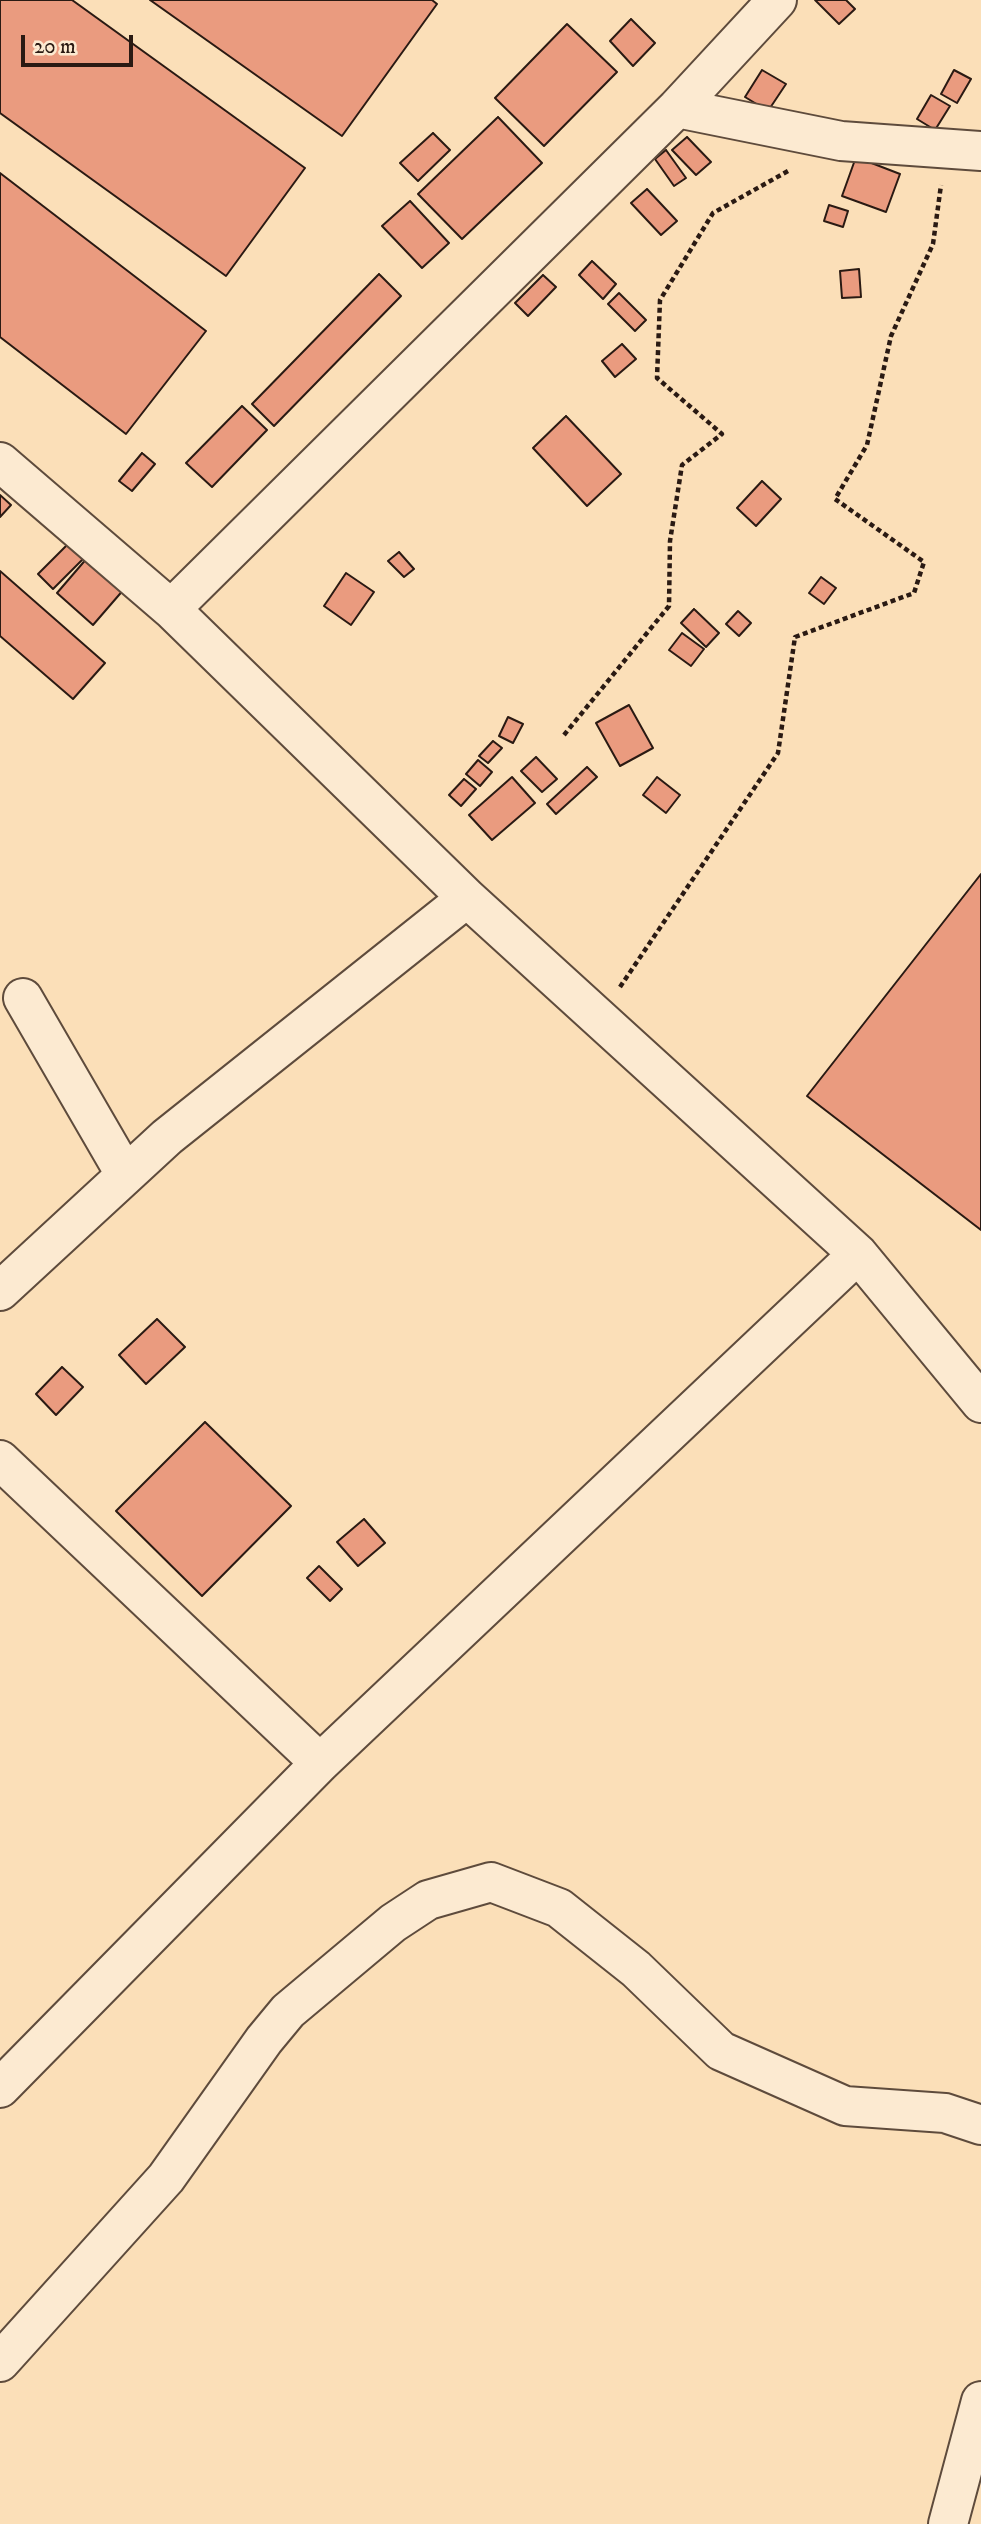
<!DOCTYPE html>
<style>
body{margin:0}
#map{position:relative;width:981px;height:2524px;overflow:hidden;background:#fbdfb8;font-family:"IM FELL DW Pica",serif}
canvas{display:block}
.scale{position:absolute;left:21px;top:35px;width:112px;height:32px;box-sizing:border-box;border:4px solid #2a1a13;border-top:0;padding-left:9px;font-size:21px;line-height:24px;white-space:nowrap;color:#2a1a13;-webkit-text-stroke:5px #fcead1;paint-order:stroke}
</style>
<div id="map">
<canvas width="981" height="2524"></canvas>
<div class="scale">20 m</div>
</div>
<script>
const g = document.querySelector('canvas').getContext('2d');
g.lineJoin = 'round';
function fill(path, color) {
  g.fillStyle = color;
  g.fill(path, 'evenodd');
}
function poly(rows) {
  const path = new Path2D();
  for (const r of rows) {
    path.moveTo(r[0], r[1]);
    for (let i = 2; i < r.length; i += 2) path.lineTo(r[i], r[i + 1]);
  }
  return path;
}
function strokePath(path, color, width, dash) {
  g.strokeStyle = color;
  g.lineWidth = width;
  g.lineCap = dash ? 'butt' : 'round';
  g.setLineDash(dash || []);
  g.stroke(path);
}
const building = poly([
 [0,0,72,0,305,168,226,276,0,113,0,0],
 [150,0,432,0,437,4,342,136,150,0],
 [815,0,846,0,855,9,839,24,815,0],
 [631,19,655,43,633,66,610,41,631,19],
 [567,24,617,72,544,146,495,98,567,24],
 [762,70,786,84,768,111,745,97,762,70],
 [954,70,971,79,957,103,941,94,954,70],
 [931,95,950,106,935,130,917,119,931,95],
 [498,117,542,163,462,239,418,194,498,117],
 [433,133,450,150,418,181,400,163,433,133],
 [687,137,711,162,696,175,672,150,687,137],
 [666,150,686,178,674,186,655,159,666,150],
 [856,157,900,174,886,212,842,196,856,157],
 [0,173,206,331,126,434,0,337,0,173],
 [647,189,677,221,661,235,631,203,647,189],
 [410,201,449,243,422,268,382,226,410,201],
 [829,205,848,211,843,227,824,221,829,205],
 [592,261,616,284,603,299,579,275,592,261],
 [859,269,861,297,842,298,840,271,859,269],
 [379,274,401,296,274,426,252,404,379,274],
 [543,275,556,287,528,316,515,303,543,275],
 [619,293,646,320,635,331,608,304,619,293],
 [622,344,636,359,615,377,602,361,622,344],
 [242,406,267,430,212,487,186,463,242,406],
 [566,416,621,474,587,506,533,448,566,416],
 [142,453,155,464,132,491,119,481,142,453],
 [762,481,781,499,756,526,737,508,762,481],
 [0,495,11,505,0,517,0,495],
 [69,543,84,558,53,589,38,574,69,543],
 [399,552,414,569,404,577,388,561,399,552],
 [88,557,125,588,93,625,57,593,88,557],
 [0,571,105,663,73,699,0,636,0,571],
 [346,573,374,592,351,625,324,606,346,573],
 [821,577,836,588,824,604,809,593,821,577],
 [694,609,719,633,706,647,681,623,694,609],
 [738,611,751,623,739,636,726,624,738,611],
 [682,633,704,649,691,666,669,650,682,633],
 [629,705,653,748,620,766,596,723,629,705],
 [508,717,523,724,513,743,499,736,508,717],
 [493,741,502,748,488,763,479,756,493,741],
 [536,757,557,779,542,792,521,771,536,757],
 [478,760,492,772,480,786,466,774,478,760],
 [587,767,597,777,556,814,547,804,587,767],
 [512,777,535,803,492,840,469,815,512,777],
 [657,777,680,795,666,813,643,795,657,777],
 [464,779,476,789,461,806,449,795,464,779],
 [981,874,981,1230,807,1096,981,874],
 [157,1319,185,1347,146,1384,119,1355,157,1319],
 [62,1367,83,1387,56,1415,36,1394,62,1367],
 [205,1422,291,1506,202,1596,116,1511,205,1422],
 [364,1519,385,1543,358,1566,337,1542,364,1519],
 [319,1566,342,1589,330,1601,307,1578,319,1566]
]);
fill(building, '#ea9b7f');
strokePath(building, '#2a1a13', 2);
const minor = poly([
 [677,108,841,141,981,151],
 [0,462,171,609,467,898,858,1254,981,1403],
 [171,609,677,108,777,0],
 [23,998,125,1174],
 [0,1291,167,1137,467,898],
 [0,1460,320,1763],
 [0,2088,320,1763,858,1254],
 [0,2362,166,2178,264,2040,288,2011,393,1923,428,1900,491,1882,559,1908,636,1969,721,2051,845,2106,945,2113,981,2125],
 [948,2524,981,2401]
]);
strokePath(minor, '#5e4b3c', 42);
strokePath(poly([
 [564,735,669,606,670,541,682,465,722,434,657,378,660,300,713,213,788,171],
 [620,987,778,753,795,637,914,593,924,562,835,499,867,445,891,336,933,244,941,185]
]), '#2a1a13', 4.5, [5, 3.5]);
strokePath(minor, '#fcead1', 38);
</script>
